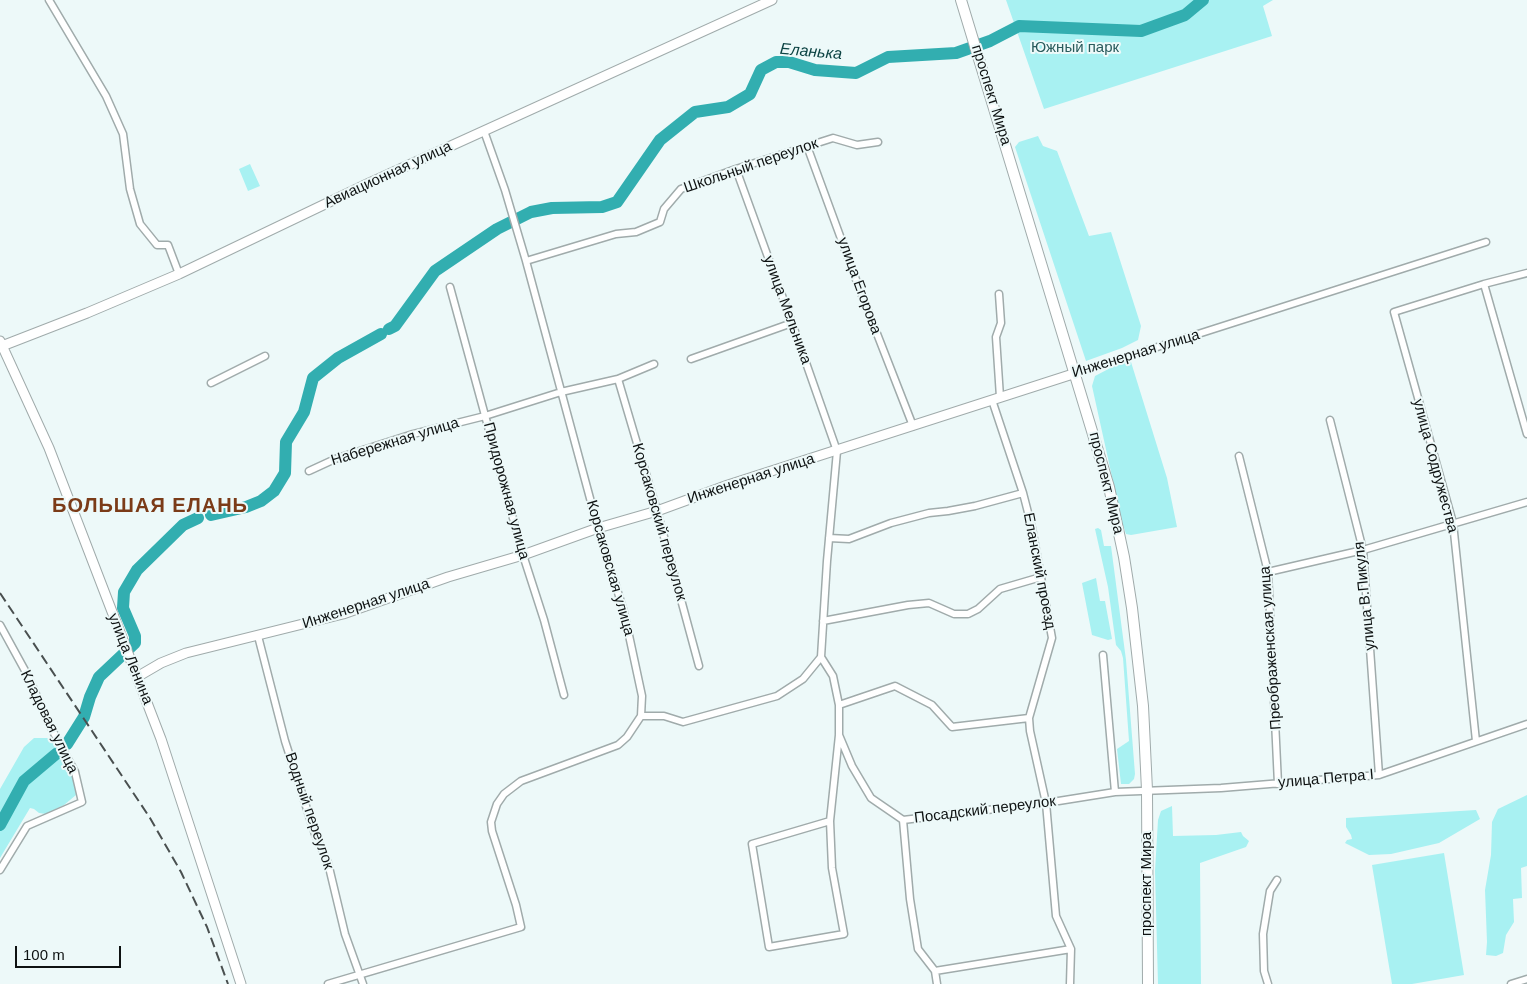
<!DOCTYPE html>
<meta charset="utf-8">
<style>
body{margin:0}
#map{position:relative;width:1527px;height:984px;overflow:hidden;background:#edf9f9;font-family:Helvetica,sans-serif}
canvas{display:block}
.scale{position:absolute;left:15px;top:946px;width:106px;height:22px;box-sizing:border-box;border:2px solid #0e1212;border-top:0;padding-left:6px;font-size:15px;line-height:18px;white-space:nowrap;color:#0e1212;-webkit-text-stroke:4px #edf9f9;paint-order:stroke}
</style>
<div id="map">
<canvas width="1527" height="984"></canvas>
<div class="scale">100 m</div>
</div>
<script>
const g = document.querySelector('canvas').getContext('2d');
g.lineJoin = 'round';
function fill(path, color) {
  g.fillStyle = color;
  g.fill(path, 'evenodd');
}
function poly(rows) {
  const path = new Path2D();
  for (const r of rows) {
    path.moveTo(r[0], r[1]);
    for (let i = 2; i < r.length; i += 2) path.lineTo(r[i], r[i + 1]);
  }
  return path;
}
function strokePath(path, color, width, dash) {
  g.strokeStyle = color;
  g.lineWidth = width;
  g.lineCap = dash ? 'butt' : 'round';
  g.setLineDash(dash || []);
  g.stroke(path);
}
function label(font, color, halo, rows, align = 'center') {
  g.font = font + ' Helvetica,sans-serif';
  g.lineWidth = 4;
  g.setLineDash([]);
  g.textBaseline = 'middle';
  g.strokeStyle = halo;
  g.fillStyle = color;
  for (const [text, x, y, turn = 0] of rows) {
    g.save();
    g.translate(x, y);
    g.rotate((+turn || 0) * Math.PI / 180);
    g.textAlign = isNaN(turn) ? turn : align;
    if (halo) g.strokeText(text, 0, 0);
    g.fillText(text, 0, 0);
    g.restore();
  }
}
fill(poly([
 [1006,0,1273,0,1263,6,1272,36,1044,109],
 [1038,136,1043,146,1057,151,1089,236,1111,232,1141,326,1138,340,1122,348,1086,361,1015,147,1019,142],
 [250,164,260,186,248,191,239,169],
 [1131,362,1167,478,1177,527,1131,535,1126,534,1122,522,1092,386,1095,376,1118,364],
 [1098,528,1101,530,1104,546,1111,546,1126,660,1135,774,1134,779,1129,784,1121,784,1117,749,1129,741,1123,658,1121,651,1116,645,1108,587,1095,529],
 [1096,578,1100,601,1105,601,1112,639,1108,640,1092,635,1082,583],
 [34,738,50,738,63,758,74,781,76,795,64,805,46,814,39,813,34,809,30,808,0,858,0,789,24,747],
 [1527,795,1527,866,1521,868,1522,898,1513,899,1514,922,1506,935,1503,953,1496,956,1486,955,1487,942,1485,890,1491,855,1492,822,1498,809],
 [1172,806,1173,836,1216,835,1241,832,1243,836,1249,841,1246,847,1200,863,1201,984,1158,984,1155,871,1158,820,1161,811],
 [1476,810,1480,819,1439,843,1391,854,1369,855,1345,843,1347,840,1352,839,1351,835,1346,827,1346,818],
 [1444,853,1464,975,1412,984,1392,984,1372,865]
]), '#a8f1f2');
strokePath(poly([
 [389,329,395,326,435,271,497,229,531,212,552,208,602,207,617,202,660,140,695,112,728,107,750,94,761,70,776,62,789,62,815,70,856,73,888,57,956,53,990,41,1019,26,1141,31,1185,15,1203,0],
 [211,515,246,507,261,501,274,491,285,473,286,442,304,412,313,378,338,358,381,334],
 [67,744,84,717,90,697,99,677,135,643,135,636,123,608,124,592,137,570,183,525,198,518],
 [0,825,24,781,56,754]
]), '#32aeb0', 12);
const street = poly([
 [49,0,106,96,123,134,130,189,140,224,157,245,168,245,179,274],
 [807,146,858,285,913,426],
 [526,261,616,234,636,232,660,222,664,209,681,189,736,169,833,138,857,145,878,142],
 [1484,284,1527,434],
 [450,287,523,555,544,620,564,695],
 [999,294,1001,323,996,337,1000,397],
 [691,359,792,323],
 [1076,373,1486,242],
 [618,379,657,511,699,666],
 [211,383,265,356],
 [1330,420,1363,550,1379,775],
 [1239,456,1268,572,1278,784],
 [309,471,335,459,413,434,485,416,561,392,618,379,654,364],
 [829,538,849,539,891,523,929,513,948,511,975,506,1023,493],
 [1268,572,1363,550,1527,502],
 [823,621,908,605,929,603,954,614,968,614,978,609,1000,589,1041,577],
 [0,625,28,676,49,724,75,772,82,802,27,826,0,870],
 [258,636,285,741,315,834,328,863,345,934,363,984],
 [1103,655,1115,792],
 [821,657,833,676,839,705,839,735,830,821,832,868,844,934,769,947,752,844,830,821],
 [839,705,895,686,932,705,952,727,1029,718],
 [641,716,664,716,683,722,777,696,803,679,821,657,827,561,837,451,792,323,736,169],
 [839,735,852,766,871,798,903,820,1046,803,1115,792,1221,788,1379,775,1527,724],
 [1476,741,1453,523,1394,312,1484,284,1527,273],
 [903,820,910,899,918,949,935,971,1071,949,1056,916,1046,803,1030,731,1029,718,1052,638,1032,528,1023,493,992,400],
 [935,971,937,984],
 [328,984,521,927,516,905,492,831,491,822,497,804,504,794,521,781,618,745,627,737,641,716,642,696,624,612,598,528,526,261,505,190,484,131],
 [1070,984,1071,949],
 [1268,984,1264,971,1263,934,1270,891,1277,880],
 [1511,984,1527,979]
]);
const secondary = poly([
 [0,341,49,448,161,739,241,984],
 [2,346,87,313,179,274,367,184,772,0],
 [137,677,161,663,186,653,343,614,448,577,523,555,598,528,657,511,728,485,1076,373]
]);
const primary = poly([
 [961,0,1109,487,1124,557,1132,608,1143,706,1147,790,1148,984]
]);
strokePath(street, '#a0abab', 9);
strokePath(secondary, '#a0abab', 11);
strokePath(primary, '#a0abab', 12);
strokePath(street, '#fff', 6);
strokePath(secondary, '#fff', 9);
strokePath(primary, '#fff', 10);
strokePath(poly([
 [0,593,150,818,181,872,207,927,228,984]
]), '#4a5050', 2, [10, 5]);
label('15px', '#295b5c', '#edf9f9', [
 ["Южный парк",1075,48]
]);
label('15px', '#0e1212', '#edf9f9', [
 ["проспект Мира",991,95,73],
 ["Школьный переулок",751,166,-19],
 ["Авиационная улица",388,175,-25],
 ["улица Егорова",859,286,70],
 ["улица Мельника",787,310,70],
 ["Инженерная улица",1136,354,-17],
 ["Набережная улица",395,442,-17],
 ["улица Содружества",1435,466,75],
 ["Инженерная улица",751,479,-18],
 ["проспект Мира",1106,483,76],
 ["Придорожная улица",506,491,75],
 ["Корсаковский переулок",659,522,74],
 ["Корсаковская улица",610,568,74],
 ["Еланский проезд",1039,571,79],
 ["улица В.Пикуля",1365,596,-96],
 ["Инженерная улица",366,604,-18],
 ["Преображенская улица",1271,648,-94],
 ["улица Ленина",130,659,68],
 ["Кладовая улица",49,722,64],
 ["улица Петра I",1326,779,-5],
 ["Посадский переулок",985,810,-7],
 ["Водный переулок",309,811,71],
 ["проспект Мира",1147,884,-90]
]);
label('italic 16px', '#0d4444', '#edf9f9', [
 ["Еланька",811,52,5]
]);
g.letterSpacing = '1px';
label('bold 20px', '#7b3b18', '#edf9f9', [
 ["БОЛЬШАЯ ЕЛАНЬ",150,506]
]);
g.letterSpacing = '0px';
</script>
